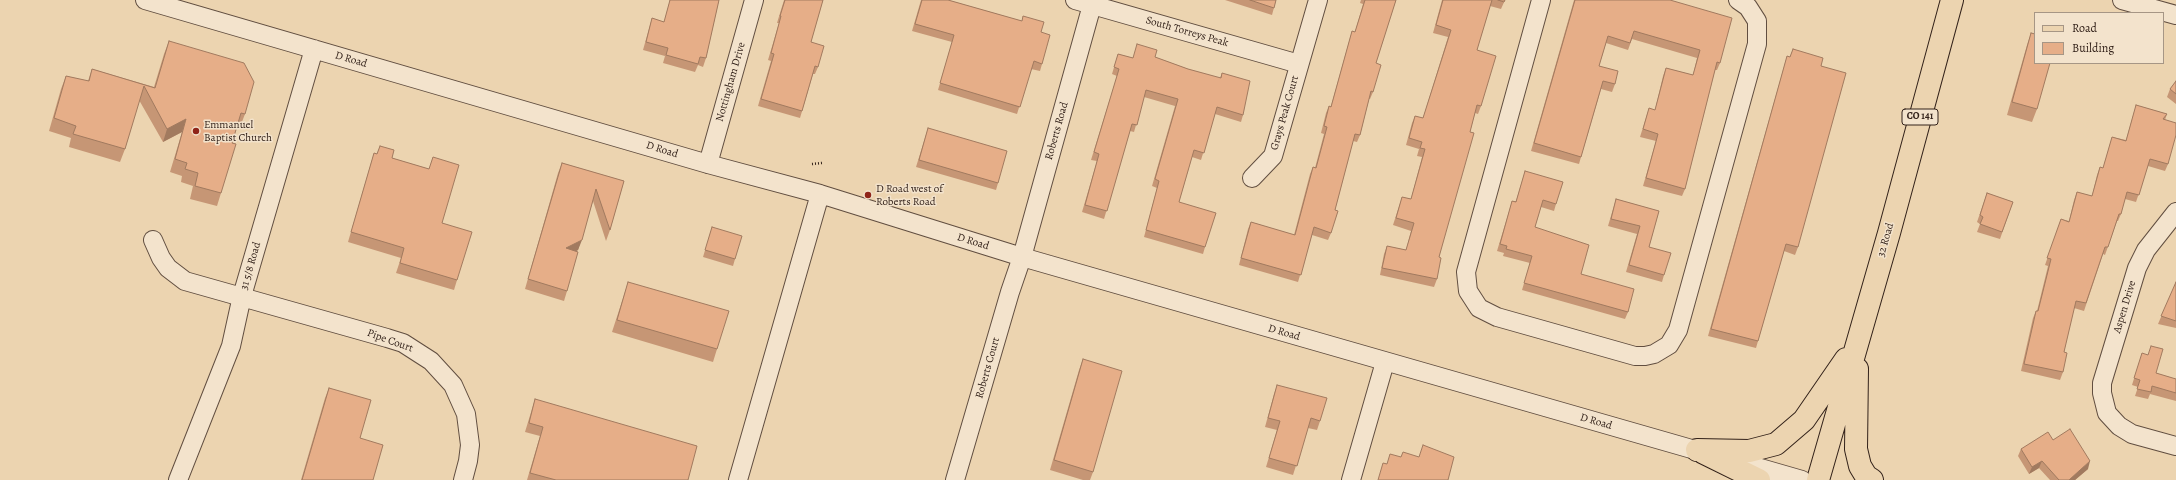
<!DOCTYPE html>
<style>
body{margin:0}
#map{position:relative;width:2176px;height:480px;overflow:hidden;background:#ecd4b0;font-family:Alegreya,serif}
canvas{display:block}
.legend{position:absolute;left:2034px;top:12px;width:130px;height:52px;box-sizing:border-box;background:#f3e3cc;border:1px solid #a69685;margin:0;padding:5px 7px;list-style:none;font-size:12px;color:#33221a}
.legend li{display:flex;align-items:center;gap:8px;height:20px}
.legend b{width:20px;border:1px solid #a69685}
</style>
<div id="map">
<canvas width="2176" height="480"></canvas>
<ul class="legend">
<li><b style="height:5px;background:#ecd4b0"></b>Road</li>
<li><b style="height:11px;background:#e6ae88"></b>Building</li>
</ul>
</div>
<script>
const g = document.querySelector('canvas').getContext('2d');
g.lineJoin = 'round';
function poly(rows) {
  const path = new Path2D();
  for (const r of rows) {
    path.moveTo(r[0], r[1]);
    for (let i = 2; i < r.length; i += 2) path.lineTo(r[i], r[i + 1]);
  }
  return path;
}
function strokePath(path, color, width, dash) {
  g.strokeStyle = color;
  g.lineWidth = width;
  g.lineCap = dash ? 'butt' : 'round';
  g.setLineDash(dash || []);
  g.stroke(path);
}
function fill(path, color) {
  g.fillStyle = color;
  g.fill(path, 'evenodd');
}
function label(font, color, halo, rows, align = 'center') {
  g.font = font + ' Alegreya,serif';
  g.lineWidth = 3;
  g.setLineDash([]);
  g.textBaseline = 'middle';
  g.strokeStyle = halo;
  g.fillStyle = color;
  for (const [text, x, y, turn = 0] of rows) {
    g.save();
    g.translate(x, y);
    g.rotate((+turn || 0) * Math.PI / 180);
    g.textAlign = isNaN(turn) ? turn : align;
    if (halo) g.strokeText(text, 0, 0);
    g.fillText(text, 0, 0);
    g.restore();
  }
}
const minor = poly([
 [145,0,708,164,820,194,1022,257,1709,454],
 [1075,0,1299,64],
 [1541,0,1466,272,1468,291,1479,308,1497,317,1635,356,1645,356,1654,354,1669,345,1678,330,1757,44,1757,21,1748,7,1738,0],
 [2122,0,2176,15],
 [708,164,754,0],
 [1252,178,1273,156,1318,0],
 [2176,212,2146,250,2137,268,2102,383,2102,393,2107,413,2119,426,2132,434,2176,446],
 [153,240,161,258,168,268,185,281,387,338,403,343,431,361,453,385,466,414,470,445,468,461,463,480],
 [1736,461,1802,480],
 [178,480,231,346,242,296,314,49],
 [738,480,820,194],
 [955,480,1010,292,1022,257,1092,5],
 [1351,480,1385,362]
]);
const major = poly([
 [1857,369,1856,449,1860,466,1866,476,1872,480],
 [1697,450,1749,451,1776,444,1804,420,1846,359],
 [1704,453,1759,480],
 [1818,480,1889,233,1952,0]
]);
strokePath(minor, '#614e40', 20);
strokePath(major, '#33221a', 24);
strokePath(poly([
 [812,164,822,163]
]), '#33221a', 2.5, [1, 2]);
strokePath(minor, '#f3e3cc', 18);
strokePath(major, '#ecd4b0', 22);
fill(poly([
 [670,0,719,0,706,58,703,67,698,65,695,72,663,63,665,56,643,50,652,18,664,22],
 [784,0,823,0,811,42,818,67,815,74,813,74,800,118,758,106,771,61,768,60,779,23,777,23],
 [921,0,948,0,1022,21,1023,16,1041,32,1042,64,1040,71,1031,69,1017,114,938,90,952,42,912,31],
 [1225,0,1276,0,1272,15],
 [1361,0,1396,0,1376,63,1373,92,1370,99,1369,99,1360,135,1357,142,1353,141,1335,210,1331,233,1328,240,1312,235,1298,282,1239,265,1248,229,1251,222,1294,235,1310,174,1313,167,1315,168,1324,134,1321,133,1326,113,1329,106,1331,106,1350,38,1352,31,1355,32,1363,4,1360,3],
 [1442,0,1505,0,1501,9,1490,6,1477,50,1481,106,1478,114,1475,113,1470,132,1439,257,1437,279,1434,287,1380,275,1384,254,1387,246,1406,250,1411,231,1393,225,1402,197,1411,199,1422,157,1417,156,1419,149,1406,145,1412,123,1415,116,1423,118,1448,37,1433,33],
 [1574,0,1670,0,1720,63,1717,70,1715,70,1685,189,1682,196,1643,186,1656,141,1640,137,1649,108,1655,110,1663,76,1666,68,1693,75,1697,58,1632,39,1628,50,1606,43,1599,66,1615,84,1612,92,1601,89,1581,157,1579,164,1531,151],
 [2031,33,2037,109,2032,122,2007,115,2027,45],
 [169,41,245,114,240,127,237,126,232,143,221,193,217,206,190,199,193,186,181,182,182,176,170,172,182,132,163,142,139,100,125,149,120,162,69,147,71,138,49,131,61,89,66,76,88,81,92,69,154,87,164,54],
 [1793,49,1821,66,1798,247,1795,255,1784,251,1758,341,1756,348,1708,336,1785,63,1787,56,1790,57],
 [1118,54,1133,58,1155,57,1188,69,1220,78,1222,73,1243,115,1241,122,1215,114,1201,160,1192,157,1179,202,1205,247,1203,254,1144,237,1157,188,1152,186,1175,106,1144,97,1134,132,1130,131,1104,219,1082,212,1097,161,1091,160,1117,76,1112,74],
 [2176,81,2176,104,2167,97,2170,89],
 [2136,105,2167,114,2165,120,2168,164,2165,171,2148,166,2136,202,2125,199,2121,214,2118,221,2117,221,2105,255,2103,254,2084,311,2074,308,2064,352,2063,372,2060,380,2021,371,2033,318,2036,311,2037,311,2048,266,2045,265,2061,219,2069,221,2074,200,2077,192,2092,196,2097,175,2100,167,2103,168,2112,137,2126,140],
 [928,128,998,183,996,190,916,167],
 [380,146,392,158,429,169,433,157,442,223,457,280,454,290,396,273,401,258,348,242,371,163,374,153,377,154],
 [562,163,624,181,610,230,606,241,593,201,578,250,576,251,567,291,564,301,525,289,558,173],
 [1525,171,1556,204,1554,211,1541,207,1535,227,1581,274,1628,312,1625,319,1522,290,1530,263,1503,256,1504,253,1497,251,1510,208,1512,201,1516,201],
 [1987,193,2013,202,2000,239,1977,232,1980,224,1977,222],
 [1616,199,1659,211,1649,247,1664,275,1662,282,1626,272,1637,234,1608,226],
 [712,227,735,259,733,266,703,257],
 [628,282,717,349,713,362,612,332,624,295],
 [2176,282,2176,328,2158,324],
 [2142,353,2156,373,2176,379,2176,401,2150,394,2148,399,2135,396,2138,387,2132,385],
 [1083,359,1093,472,1090,480,1083,480,1050,470,1079,370],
 [1277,385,1320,421,1317,430,1308,428,1293,475,1266,467,1277,430,1265,427,1274,394],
 [329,388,373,480,301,480,325,398],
 [535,399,688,480,527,480,540,436,525,432],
 [2053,440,2088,469,2075,480,2050,480,2039,468,2029,474,2018,456,2021,449]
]), '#c69675');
fill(poly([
 [186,119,182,132,163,142,167,129],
 [582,240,578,250,562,259,566,248],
 [2042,461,2039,468,2029,474,2032,467],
 [2090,461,2088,469,2075,480,2069,480]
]), '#a17a5f');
const building = poly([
 [670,0,719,0,706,58,700,57,698,64,666,55,668,48,646,42,652,18,664,22,670,0],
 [785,0,823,0,811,42,824,46,818,67,815,66,802,111,761,99,774,54,771,53,781,16,780,16,785,0],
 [922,0,948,0,1022,21,1023,16,1044,22,1041,32,1050,35,1042,64,1034,61,1020,107,940,83,954,35,915,24,922,0],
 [1250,0,1276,0,1274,8,1250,0],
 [1365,0,1396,0,1376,63,1381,65,1373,92,1371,91,1360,135,1355,134,1335,210,1338,211,1331,233,1314,227,1301,275,1241,258,1251,222,1295,235,1313,167,1316,168,1327,127,1324,126,1329,106,1331,107,1352,31,1355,32,1365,0],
 [1443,0,1492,0,1477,50,1496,56,1481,106,1477,105,1470,132,1474,133,1439,257,1441,258,1437,279,1382,268,1387,246,1406,250,1414,223,1396,218,1402,197,1411,199,1425,149,1420,148,1422,142,1409,138,1415,116,1423,118,1451,30,1436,25,1443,0],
 [1498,0,1505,0,1504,2,1498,0],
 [1575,0,1670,0,1732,18,1720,63,1717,62,1685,189,1646,178,1658,134,1643,129,1649,108,1655,110,1666,68,1693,75,1700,50,1634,31,1630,43,1608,36,1599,66,1618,71,1615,84,1603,81,1581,157,1534,143,1575,0],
 [2031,33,2035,34,2035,63,2050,63,2037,109,2012,102,2031,33],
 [169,41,244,63,254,82,245,114,241,113,232,143,236,144,221,193,195,186,198,173,185,169,187,163,175,159,186,119,167,129,144,86,125,149,73,134,76,126,54,118,66,76,89,81,92,69,155,88,169,41],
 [1137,44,1157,50,1155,57,1188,69,1221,78,1222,73,1250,81,1243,115,1217,107,1204,153,1194,150,1179,202,1216,213,1205,247,1146,230,1159,181,1155,179,1178,99,1146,90,1137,125,1132,124,1107,211,1085,205,1099,154,1094,152,1119,69,1114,67,1118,54,1133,58,1137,44],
 [1793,49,1823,58,1821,66,1846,73,1798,247,1786,244,1758,341,1711,329,1787,56,1790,57,1793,49],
 [2176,81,2176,94,2170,89,2176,81],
 [2136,105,2167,114,2163,119,2176,123,2176,135,2168,164,2150,159,2139,195,2127,192,2121,214,2119,214,2108,247,2105,247,2086,303,2076,301,2064,352,2067,353,2063,372,2024,364,2036,311,2038,311,2051,259,2047,258,2061,219,2069,222,2077,192,2092,196,2100,167,2103,168,2112,137,2126,141,2136,105],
 [928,128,1007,151,998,183,919,160,928,128],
 [380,146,394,150,392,158,429,169,433,157,459,165,442,223,472,232,457,280,400,263,404,248,351,232,374,153,377,154,380,146],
 [562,163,624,181,610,230,596,189,582,240,566,248,578,252,567,291,528,279,562,163],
 [1525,171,1563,182,1556,204,1543,200,1535,227,1589,245,1581,274,1634,289,1628,312,1524,283,1532,256,1506,249,1507,246,1500,244,1512,201,1516,202,1525,171],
 [1987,193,2013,202,2002,232,1980,224,1983,217,1980,215,1987,193],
 [1616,199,1659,211,1649,247,1671,253,1664,275,1629,265,1640,226,1611,219,1616,199],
 [712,227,742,236,735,259,705,250,712,227],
 [628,282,729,311,717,349,617,320,628,282],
 [2176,282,2176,321,2161,316,2176,282],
 [2151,346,2163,349,2156,373,2176,379,2176,393,2152,386,2151,392,2137,389,2140,380,2134,378,2142,353,2148,355,2151,346],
 [1083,359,1122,371,1093,472,1054,460,1083,359],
 [1277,385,1327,398,1320,421,1311,418,1297,466,1269,458,1280,421,1268,418,1277,385],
 [329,388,371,400,360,438,383,445,373,480,302,480,329,388],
 [535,399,697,446,688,480,556,480,530,473,543,427,529,423,535,399],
 [2070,429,2090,461,2069,480,2059,480,2042,461,2032,467,2021,449,2048,432,2053,440,2070,429],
 [1423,445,1454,457,1448,480,1378,480,1383,463,1387,464,1390,454,1401,457,1403,452,1419,457,1423,445]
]);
fill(building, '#e6ae88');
strokePath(building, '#a17a5f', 1);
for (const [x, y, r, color] of [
 [196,131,4,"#8f2418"],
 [868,195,4,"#8f2418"]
]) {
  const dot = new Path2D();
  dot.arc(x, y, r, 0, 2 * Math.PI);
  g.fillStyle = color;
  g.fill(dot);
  strokePath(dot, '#f3e3cc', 1.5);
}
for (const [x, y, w] of [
 [1920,117,36]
]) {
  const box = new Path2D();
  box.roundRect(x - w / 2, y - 8, w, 16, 3);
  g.fillStyle = '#f3e3cc';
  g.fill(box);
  strokePath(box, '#33221a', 1);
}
label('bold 10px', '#33221a', null, [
 ["CO 141",1920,117]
]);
label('11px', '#33221a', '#f3e3cc', [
 ["South Torreys Peak",1187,32,16],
 ["D Road",351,60,16],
 ["Nottingham Drive",731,82,-74],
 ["Grays Peak Court",1285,113,-74],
 ["Roberts Road",1057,131,-74],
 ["D Road",662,150,17],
 ["32 Road",1886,240,-74],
 ["D Road",973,242,17],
 ["31 5/8 Road",251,266,-74],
 ["Aspen Drive",2125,307,-73],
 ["D Road",1284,333,16],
 ["Pipe Court",390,341,20],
 ["Roberts Court",988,368,-74],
 ["D Road",1596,422,16]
]);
label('11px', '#33221a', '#f3e3cc', [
 ["Emmanuel",204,125],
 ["Baptist Church",204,138],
 ["D Road west of",876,189],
 ["Roberts Road",876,202]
], 'left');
</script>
